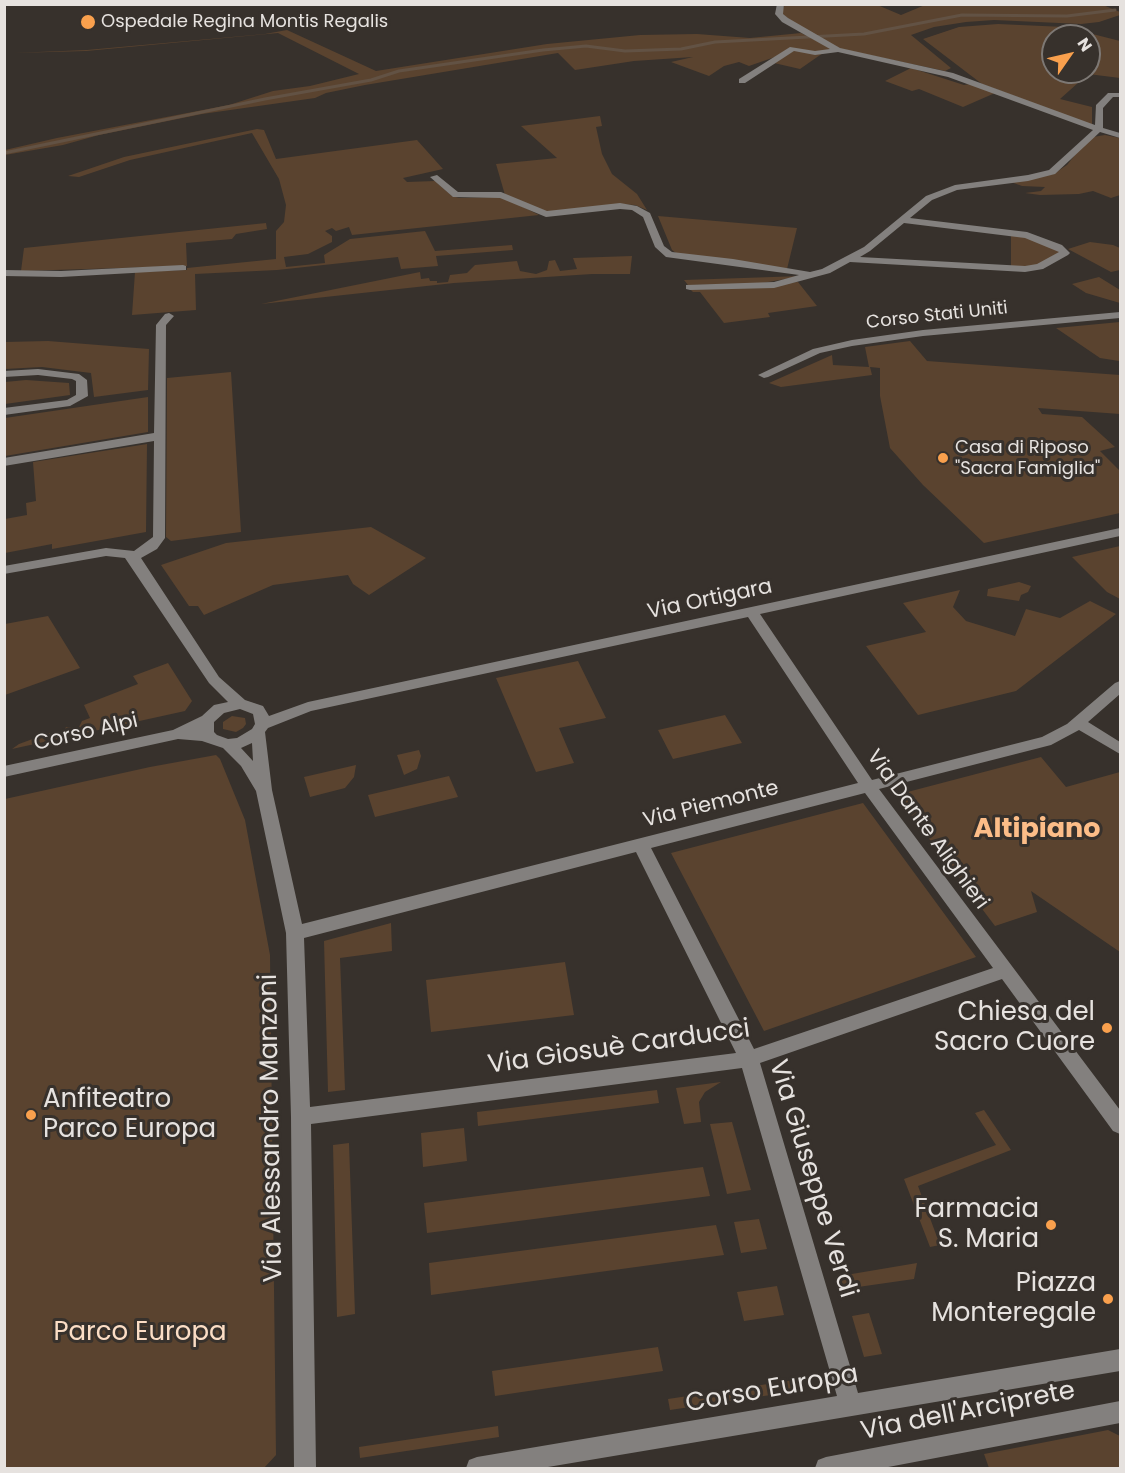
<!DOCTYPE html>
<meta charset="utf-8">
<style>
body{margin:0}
#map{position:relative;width:1125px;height:1473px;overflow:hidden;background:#37312c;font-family:Poppins,sans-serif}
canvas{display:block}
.frame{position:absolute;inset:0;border:6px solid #e6e2df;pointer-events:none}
.north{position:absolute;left:1041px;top:24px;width:60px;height:60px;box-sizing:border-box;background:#37312c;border:2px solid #7d7874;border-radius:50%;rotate:56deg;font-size:16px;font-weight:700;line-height:24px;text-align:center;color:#e6e2df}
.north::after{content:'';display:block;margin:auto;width:21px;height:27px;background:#f9a04d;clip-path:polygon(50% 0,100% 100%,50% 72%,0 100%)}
</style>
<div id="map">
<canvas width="1125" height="1473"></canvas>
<div class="frame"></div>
<div class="north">N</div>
</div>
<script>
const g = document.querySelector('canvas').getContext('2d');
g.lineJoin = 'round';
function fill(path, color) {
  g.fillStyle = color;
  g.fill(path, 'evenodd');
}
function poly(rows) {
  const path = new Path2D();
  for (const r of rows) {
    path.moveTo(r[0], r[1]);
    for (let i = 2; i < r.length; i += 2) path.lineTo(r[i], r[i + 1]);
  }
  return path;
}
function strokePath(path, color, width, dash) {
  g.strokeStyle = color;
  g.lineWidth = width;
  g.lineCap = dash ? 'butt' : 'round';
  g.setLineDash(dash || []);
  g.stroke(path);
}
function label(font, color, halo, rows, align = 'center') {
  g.font = font + ' Poppins,sans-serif';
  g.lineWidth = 6;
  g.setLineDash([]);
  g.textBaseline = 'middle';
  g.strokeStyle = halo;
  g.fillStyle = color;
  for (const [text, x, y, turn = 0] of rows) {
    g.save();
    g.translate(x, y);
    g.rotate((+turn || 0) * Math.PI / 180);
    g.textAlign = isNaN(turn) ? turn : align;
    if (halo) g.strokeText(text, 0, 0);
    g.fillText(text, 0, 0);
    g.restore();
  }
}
fill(poly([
 [875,4,901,15,925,5,1103,5,1120,12,1120,15,1099,22,1081,24,994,20,966,22,934,27,911,35,951,68,945,71,841,49,808,32,783,15,782,10,785,5],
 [998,24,1065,27,1120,41,1120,78,1088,74,1060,99,1092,107,1092,125,982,84,923,39,959,27],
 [1053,36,1089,36,1089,72,1053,72],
 [287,30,376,71,547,44,640,35,697,34,750,38,801,33,833,49,816,52,798,49,749,66,739,62,724,66,709,76,671,62,693,57,634,61,575,70,558,53,365,85,326,93,315,98,202,114,99,135,63,145,5,155,5,150,57,138,229,105,273,91,310,86,359,74,278,33,86,51,13,53,87,50,265,34],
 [795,50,823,53,800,69,774,63],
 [911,68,964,85,970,84,995,93,963,107,919,89,912,91,885,81],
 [600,116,602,126,596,127,602,154,612,174,637,194,647,210,635,205,620,204,550,213,505,195,496,164,557,158,521,126],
 [257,129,264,130,276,159,417,140,443,169,403,178,407,182,435,181,452,196,459,198,503,197,539,215,352,235,349,227,336,231,332,228,325,231,332,236,332,242,308,254,284,257,286,267,325,263,324,255,350,239,425,231,435,251,512,245,513,250,436,256,438,266,401,269,398,257,277,270,195,274,196,310,132,315,135,272,187,270,187,268,276,259,276,231,284,222,286,205,279,179,252,133,130,160,79,177,68,176,124,157],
 [1105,135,1120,138,1120,195,1111,198,1093,191,1079,194,1040,195,1025,193,1041,191,1045,187,1022,186,1011,182,1055,173,1067,165,1078,151,1093,137],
 [658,216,797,228,787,269,676,253,672,250],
 [266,223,267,229,236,234,232,239,186,243,187,266,21,271,24,248],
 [1011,234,1025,236,1062,251,1036,266,1011,267],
 [1090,242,1113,245,1120,248,1120,270,1111,272,1068,249],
 [632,256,630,274,592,274,454,283,261,304,420,272,421,279,429,278,430,281,437,281,437,283,448,282,450,275,467,273,475,265,517,261,520,271,536,274,547,270,549,261,555,260,560,271,577,269,573,258],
 [802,276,757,284,688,285,684,280],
 [1099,277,1120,290,1120,303,1086,293,1072,284],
 [798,282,817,306,768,313,770,317,724,323,700,292,693,292,690,289],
 [1120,322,1119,361,1100,358,1056,328],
 [48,341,149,349,148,390,94,397,91,373,42,367,5,369,5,342],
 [910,341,927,361,1120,375,1120,414,1038,408,1042,414,1082,417,1115,447,1100,451,1120,471,1120,513,984,543,923,485,890,448,880,396,880,368,870,367,872,375,781,387,769,383,832,355,833,365,869,367,865,347],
 [231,372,241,532,171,541,166,537,167,378],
 [26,380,69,383,70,395,5,404,5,382],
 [148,397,148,432,5,456,5,418],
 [147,444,146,532,52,549,52,544,5,553,5,519,27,515,26,503,36,501,33,462],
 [371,527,426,558,369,595,353,584,348,575,273,585,204,615,198,606,189,606,161,565,226,543],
 [1120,546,1120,599,1107,592,1072,557],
 [1019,582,1031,586,1028,592,1021,595,1019,601,987,596,988,589],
 [960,590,953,607,966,621,1015,636,1026,609,1060,618,1090,601,1116,614,1016,691,918,715,866,646,926,632,903,603],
 [48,616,80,668,5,695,5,624],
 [578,661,606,718,559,728,574,763,536,772,496,678],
 [168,663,192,701,185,711,12,749,19,744,49,733,61,736,66,727,78,729,82,721,90,718,84,705,138,684,133,676],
 [725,715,742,743,673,759,658,730],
 [232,716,245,718,246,724,243,728,236,732,223,729,223,722],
 [419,750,421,756,417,769,404,775,397,755],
 [216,755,220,759,245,820,270,955,276,1455,264,1468,5,1468,5,799,150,767],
 [1041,757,1066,787,1120,772,1120,952,1031,891,1037,912,995,926,896,795],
 [356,765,354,777,345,788,310,797,304,777],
 [449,776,458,797,375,817,368,795],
 [863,803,976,957,764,1031,671,853],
 [391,923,392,951,340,958,345,1090,328,1092,324,941],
 [565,962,574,1015,431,1032,426,980],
 [721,1082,705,1092,699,1102,701,1122,684,1124,676,1088],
 [657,1090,659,1103,478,1126,477,1112],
 [984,1110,1011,1150,918,1186,940,1245,930,1247,904,1179,996,1145,975,1113],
 [732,1122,751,1190,727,1194,710,1124],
 [464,1128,467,1161,423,1167,421,1133],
 [349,1143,355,1314,337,1317,333,1145],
 [703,1167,710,1196,427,1233,424,1203],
 [759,1219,767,1249,741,1253,734,1222],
 [716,1225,724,1255,431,1295,429,1263],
 [917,1263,914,1279,844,1289,840,1276],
 [777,1286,784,1315,744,1321,737,1292],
 [869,1313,882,1354,864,1357,852,1316],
 [658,1347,663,1371,495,1396,492,1371],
 [801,1379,804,1390,670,1410,668,1399],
 [498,1426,499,1437,360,1458,359,1447],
 [1108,1430,1120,1436,1120,1468,989,1468,984,1454]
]), '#5a432f');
strokePath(poly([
 [4,153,265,99,371,80,399,71,543,50,586,46,625,51,681,49,715,42,864,34,962,15,1067,16,1115,10]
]), '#625244', 3);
fill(poly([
 [777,4,784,4,783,14,788,18,840,48,953,73,1095,125,1096,105,1108,93,1120,93,1120,97,1113,97,1103,108,1103,128,1120,133,1120,138,1100,132,1055,174,1028,181,957,190,932,200,910,218,1027,232,1062,245,1070,253,1068,255,1043,269,1025,272,850,262,830,273,774,288,690,290,686,289,686,285,774,282,799,275,666,257,655,247,643,217,632,210,620,209,546,217,500,198,453,197,430,177,437,175,458,192,501,192,547,211,620,203,637,206,650,213,664,246,672,252,733,259,810,272,822,269,864,247,926,196,955,185,1028,175,1049,170,1093,130,948,77,838,52,815,55,794,51,745,83,739,83,739,79,790,47,815,51,830,49,782,22,775,14,777,4],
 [904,223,1025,238,1059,252,1037,264,1025,266,860,257,870,251,904,223],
 [183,265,186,266,186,270,61,277,4,276,4,270,61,271,183,265],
 [1120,312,1120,318,923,336,852,346,820,353,768,377,764,378,758,375,813,349,852,340,923,330,1120,312],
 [169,313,174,316,166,325,165,538,157,549,141,558,219,677,245,700,263,706,269,716,308,702,1120,528,1120,536,760,614,872,780,1042,737,1067,724,1115,683,1120,681,1120,694,1088,722,1120,742,1120,754,1079,730,1051,745,879,789,1120,1110,1120,1134,1113,1131,1002,979,760,1063,858,1393,1120,1349,1120,1371,542,1468,466,1468,469,1460,477,1457,837,1396,742,1068,311,1124,316,1468,294,1468,291,1117,286,933,256,791,241,766,223,748,202,741,178,739,4,777,4,766,173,730,202,716,214,705,228,702,209,683,125,558,106,556,4,574,4,566,106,548,134,551,153,537,154,441,4,466,4,458,154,433,156,325,165,314,169,313],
 [748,617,858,783,302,924,272,790,265,732,268,728,311,711,748,617],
 [240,709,253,714,255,724,252,729,237,738,228,739,217,735,214,732,214,722,224,713,240,709],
 [252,743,253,761,241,748,252,743],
 [865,793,993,968,754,1049,651,848,865,793],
 [636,852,736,1053,310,1107,304,938,636,852],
 [38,369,79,374,87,380,88,396,70,406,4,415,4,408,67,400,76,395,76,381,72,379,38,375,4,377,4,371,38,369],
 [1120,1401,1120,1423,883,1468,815,1468,818,1460,826,1457,1120,1401]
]), '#83807e');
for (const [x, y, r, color] of [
 [88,22,8,"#f9a04d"],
 [943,458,6,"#f9a04d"],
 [1107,1028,6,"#f9a04d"],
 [31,1115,6,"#f9a04d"],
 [1051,1225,6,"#f9a04d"],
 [1108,1299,6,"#f9a04d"]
]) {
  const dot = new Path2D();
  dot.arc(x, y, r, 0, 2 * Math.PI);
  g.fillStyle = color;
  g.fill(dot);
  strokePath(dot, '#37312c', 2);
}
label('18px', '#e6e2df', '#37312c', [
 ["Ospedale Regina Montis Regalis",101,22],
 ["Casa di Riposo",955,448],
 ["\"Sacra Famiglia\"",955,469]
], 'left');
label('18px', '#e6e2df', '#37312c', [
 ["Corso Stati Uniti",937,316,-6]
]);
label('21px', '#e6e2df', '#37312c', [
 ["Via Ortigara",710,600,-12],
 ["Corso Alpi",86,733,-13],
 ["Via Piemonte",711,805,-14],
 ["Via Dante Alighieri",927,830,54]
]);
label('26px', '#e6e2df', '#37312c', [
 ["Chiesa del",1095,1013],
 ["Sacro Cuore",1095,1043],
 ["Anfiteatro",43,1100,"left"],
 ["Parco Europa",43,1130,"left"],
 ["Farmacia",1039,1210],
 ["S. Maria",1039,1240],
 ["Piazza",1096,1284],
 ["Monteregale",1096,1314]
], 'right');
label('26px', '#e6e2df', '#37312c', [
 ["Via Giosuè Carducci",619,1048,-8],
 ["Via Alessandro Manzoni",272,1128,-91],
 ["Via Giuseppe Verdi",812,1179,73],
 ["Corso Europa",772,1390,-10],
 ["Via dell'Arciprete",968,1412,-11]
]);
label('26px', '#fbddc5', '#37312c', [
 ["Parco Europa",140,1333]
]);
label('bold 27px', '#fcbd88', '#37312c', [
 ["Altipiano",1037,830]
]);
</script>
